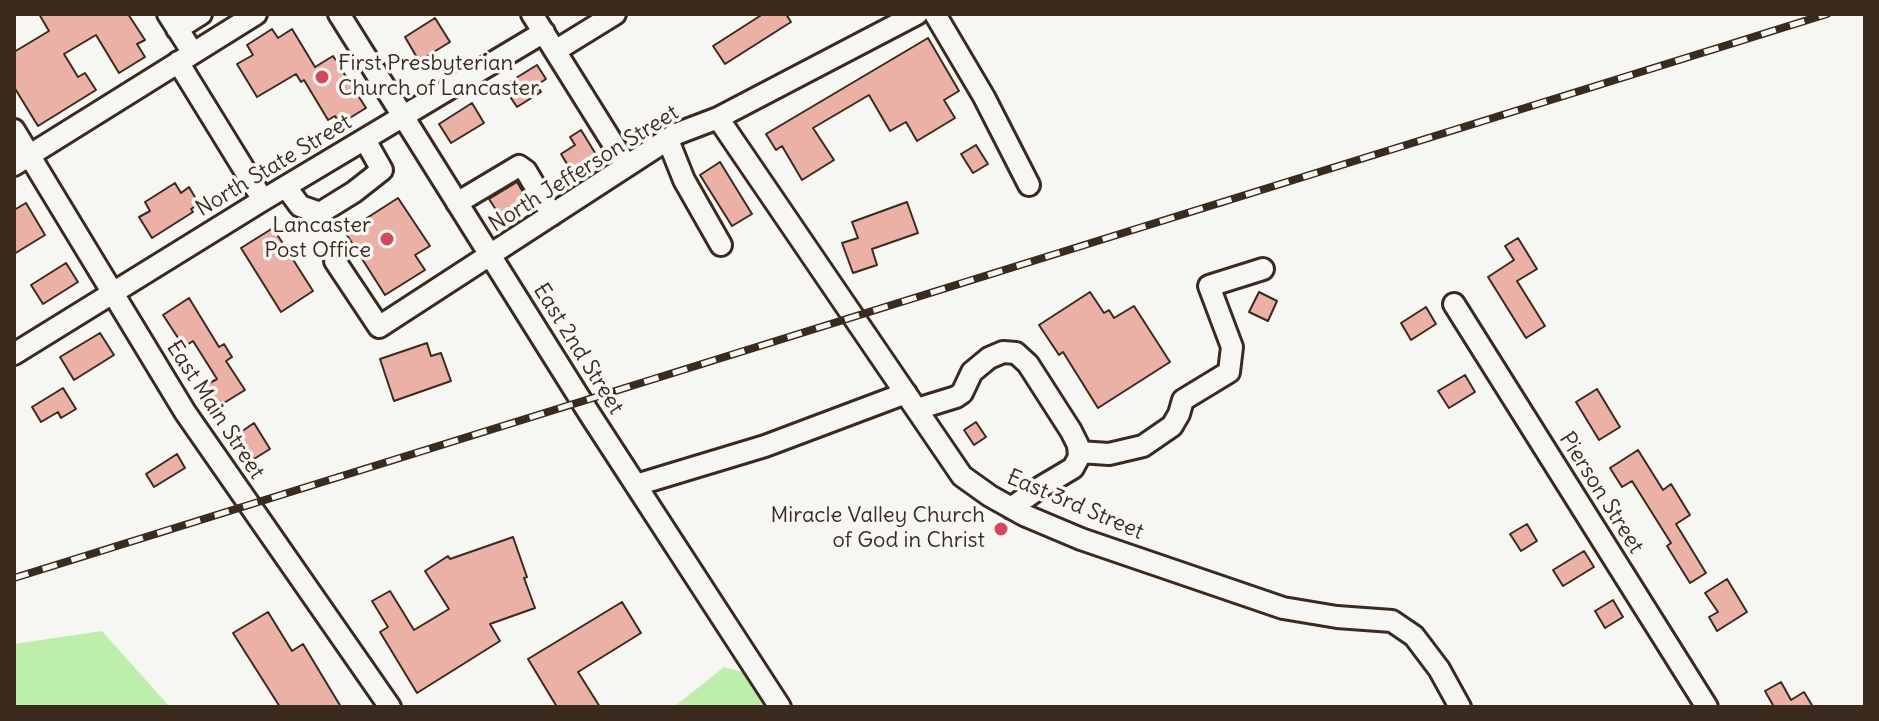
<!DOCTYPE html>
<style>
body{margin:0}
#map{position:relative;width:1879px;height:721px;overflow:hidden;background:#f6f6f2;font-family:Delius,sans-serif}
canvas{display:block}
.frame{position:absolute;inset:0;border:16px solid #3b2a1e;pointer-events:none}
</style>
<div id="map">
<canvas width="1879" height="721"></canvas>
<div class="frame"></div>
</div>
<script>
const g = document.querySelector('canvas').getContext('2d');
g.lineJoin = 'round';
function fill(path, color) {
  g.fillStyle = color;
  g.fill(path, 'evenodd');
}
function poly(rows) {
  const path = new Path2D();
  for (const r of rows) {
    path.moveTo(r[0], r[1]);
    for (let i = 2; i < r.length; i += 2) path.lineTo(r[i], r[i + 1]);
  }
  return path;
}
function strokePath(path, color, width, dash) {
  g.strokeStyle = color;
  g.lineWidth = width;
  g.lineCap = dash ? 'butt' : 'round';
  g.setLineDash(dash || []);
  g.stroke(path);
}
function label(font, color, halo, rows, align = 'center') {
  g.font = font + ' Delius,sans-serif';
  g.lineWidth = 7;
  g.setLineDash([]);
  g.textBaseline = 'middle';
  g.strokeStyle = halo;
  g.fillStyle = color;
  for (const [text, x, y, turn = 0] of rows) {
    g.save();
    g.translate(x, y);
    g.rotate((+turn || 0) * Math.PI / 180);
    g.textAlign = isNaN(turn) ? turn : align;
    if (halo) g.strokeText(text, 0, 0);
    g.fillText(text, 0, 0);
    g.restore();
  }
}
fill(poly([
 [102,631,170,707,14,707,14,644],
 [724,667,742,672,765,707,674,707]
]), '#beeeac');
const building = poly([
 [39,14,128,14,145,40,137,44,145,57,119,73,96,35,64,54,78,77,85,73,96,90,38,126,14,87,14,52,49,31,39,14],
 [763,14,786,14,791,22,725,64,713,46,763,14],
 [435,18,450,42,419,61,405,37,435,18],
 [272,29,278,38,292,29,315,67,333,56,366,108,340,124,335,116,328,120,304,80,301,82,296,74,257,97,237,64,253,55,247,45,272,29],
 [928,38,959,91,944,100,955,118,917,141,906,122,890,131,869,95,813,128,834,160,802,180,782,146,776,150,766,134,928,38],
 [537,65,546,79,537,85,541,92,517,107,503,86,537,65],
 [472,103,484,123,451,143,439,124,472,103],
 [581,130,597,156,572,172,561,154,575,145,570,137,581,130],
 [976,145,988,164,973,173,961,154,976,145],
 [720,162,752,214,732,226,700,175,720,162],
 [517,182,527,199,500,216,489,199,517,182],
 [175,183,181,193,189,187,199,204,191,209,193,212,152,238,139,217,150,211,145,202,175,183],
 [398,198,430,246,415,255,425,270,385,295,345,232,398,198],
 [907,202,918,233,872,249,877,265,853,273,842,243,858,238,852,222,907,202],
 [26,203,45,235,14,254,14,210,26,203],
 [273,228,313,291,281,312,241,248,273,228],
 [1518,238,1537,269,1517,281,1545,326,1526,338,1488,277,1514,260,1505,246,1518,238],
 [66,263,78,282,43,304,31,285,66,263],
 [1090,292,1104,313,1109,310,1114,318,1134,306,1170,362,1098,408,1063,352,1059,355,1039,325,1090,292],
 [1259,292,1277,301,1268,321,1249,312,1259,292],
 [189,298,219,347,224,344,232,357,226,361,245,390,219,406,206,385,217,379,193,341,184,347,163,315,189,298],
 [1426,307,1436,324,1411,340,1401,323,1426,307],
 [100,333,114,355,74,380,60,357,100,333],
 [427,343,431,356,441,353,451,381,394,401,380,359,427,343],
 [1465,375,1475,392,1449,408,1438,391,1465,375],
 [63,388,76,409,61,418,58,412,41,422,32,407,63,388],
 [1597,389,1620,427,1599,440,1576,402,1597,389],
 [976,422,986,437,974,445,964,430,976,422],
 [254,423,270,449,254,459,238,434,254,423],
 [1638,450,1663,490,1671,484,1690,515,1676,524,1706,573,1690,583,1667,546,1671,543,1632,481,1622,487,1610,468,1638,450],
 [177,454,185,468,154,487,146,474,177,454],
 [1527,524,1537,541,1521,551,1510,534,1527,524],
 [513,537,527,577,524,578,535,608,490,624,500,641,417,693,380,632,388,627,372,601,390,591,414,630,449,609,425,571,448,556,450,559,513,537],
 [1584,551,1594,567,1563,586,1553,570,1584,551],
 [1727,579,1747,612,1717,631,1709,617,1718,612,1705,593,1727,579],
 [1613,600,1623,617,1605,628,1595,611,1613,600],
 [622,602,641,633,578,672,600,707,557,707,528,659,622,602],
 [268,612,292,651,303,644,341,707,280,707,233,633,268,612],
 [1781,682,1791,700,1804,692,1813,707,1774,707,1765,691,1781,682]
]);
fill(building, '#ebb1a7');
strokePath(building, '#3b2a1e', 2);
const minor = poly([
 [168,14,193,53],
 [339,14,589,413,780,707],
 [532,14,627,166],
 [935,14,984,97,1029,185],
 [177,29,201,14],
 [555,51,615,14],
 [178,62,263,200],
 [718,118,962,476,990,496,1024,515,1081,539,1283,608,1337,617,1392,621,1414,636,1439,669,1460,707],
 [14,130,185,412,390,707],
 [668,140,684,180,721,245],
 [14,165,256,14],
 [286,187,300,206,320,213,354,192,382,170,365,140],
 [457,203,519,166,526,171,552,215],
 [335,261,379,327,676,134,718,118,917,14],
 [1454,304,1707,707],
 [14,354,263,200,544,32],
 [917,409,956,397,962,393,972,372,989,358,1003,352,1016,353,1028,364,1071,431,1078,445,1079,457,1073,468,1041,487,1011,508],
 [1079,452,1109,454,1143,446,1172,426,1179,414,1183,400,1229,372,1232,347,1209,286,1263,269],
 [636,485,765,446,906,393]
]);
strokePath(minor, '#3b2a1e', 26);
strokePath(minor, '#f6f6f2', 20);
const rail = poly([
 [14,578,1827,14]
]);
strokePath(rail, '#3b2a1e', 8);
strokePath(rail, '#f6f6f2', 5, [15]);
for (const [x, y, r, color] of [
 [322,77,8,"#d1495b"],
 [387,239,8,"#d1495b"],
 [1001,529,8,"#d1495b"]
]) {
  const dot = new Path2D();
  dot.arc(x, y, r, 0, 2 * Math.PI);
  g.fillStyle = color;
  g.fill(dot);
  strokePath(dot, '#f6f6f2', 3);
}
label('22px', '#3b2a1e', '#f6f6f2', [
 ["First Presbyterian",338,64,"left"],
 ["Church of Lancaster",338,89,"left"],
 ["Lancaster",371,226],
 ["Post Office",371,251],
 ["Miracle Valley Church",985,516],
 ["of God in Christ",985,541]
], 'right');
label('22px', '#3b2a1e', '#f6f6f2', [
 ["North State Street",274,166,-31],
 ["North Jefferson Street",584,169,-32],
 ["East 2nd Street",578,349,58],
 ["East Main Street",215,410,57],
 ["Pierson Street",1601,493,58],
 ["East 3rd Street",1075,505,23]
]);
</script>
